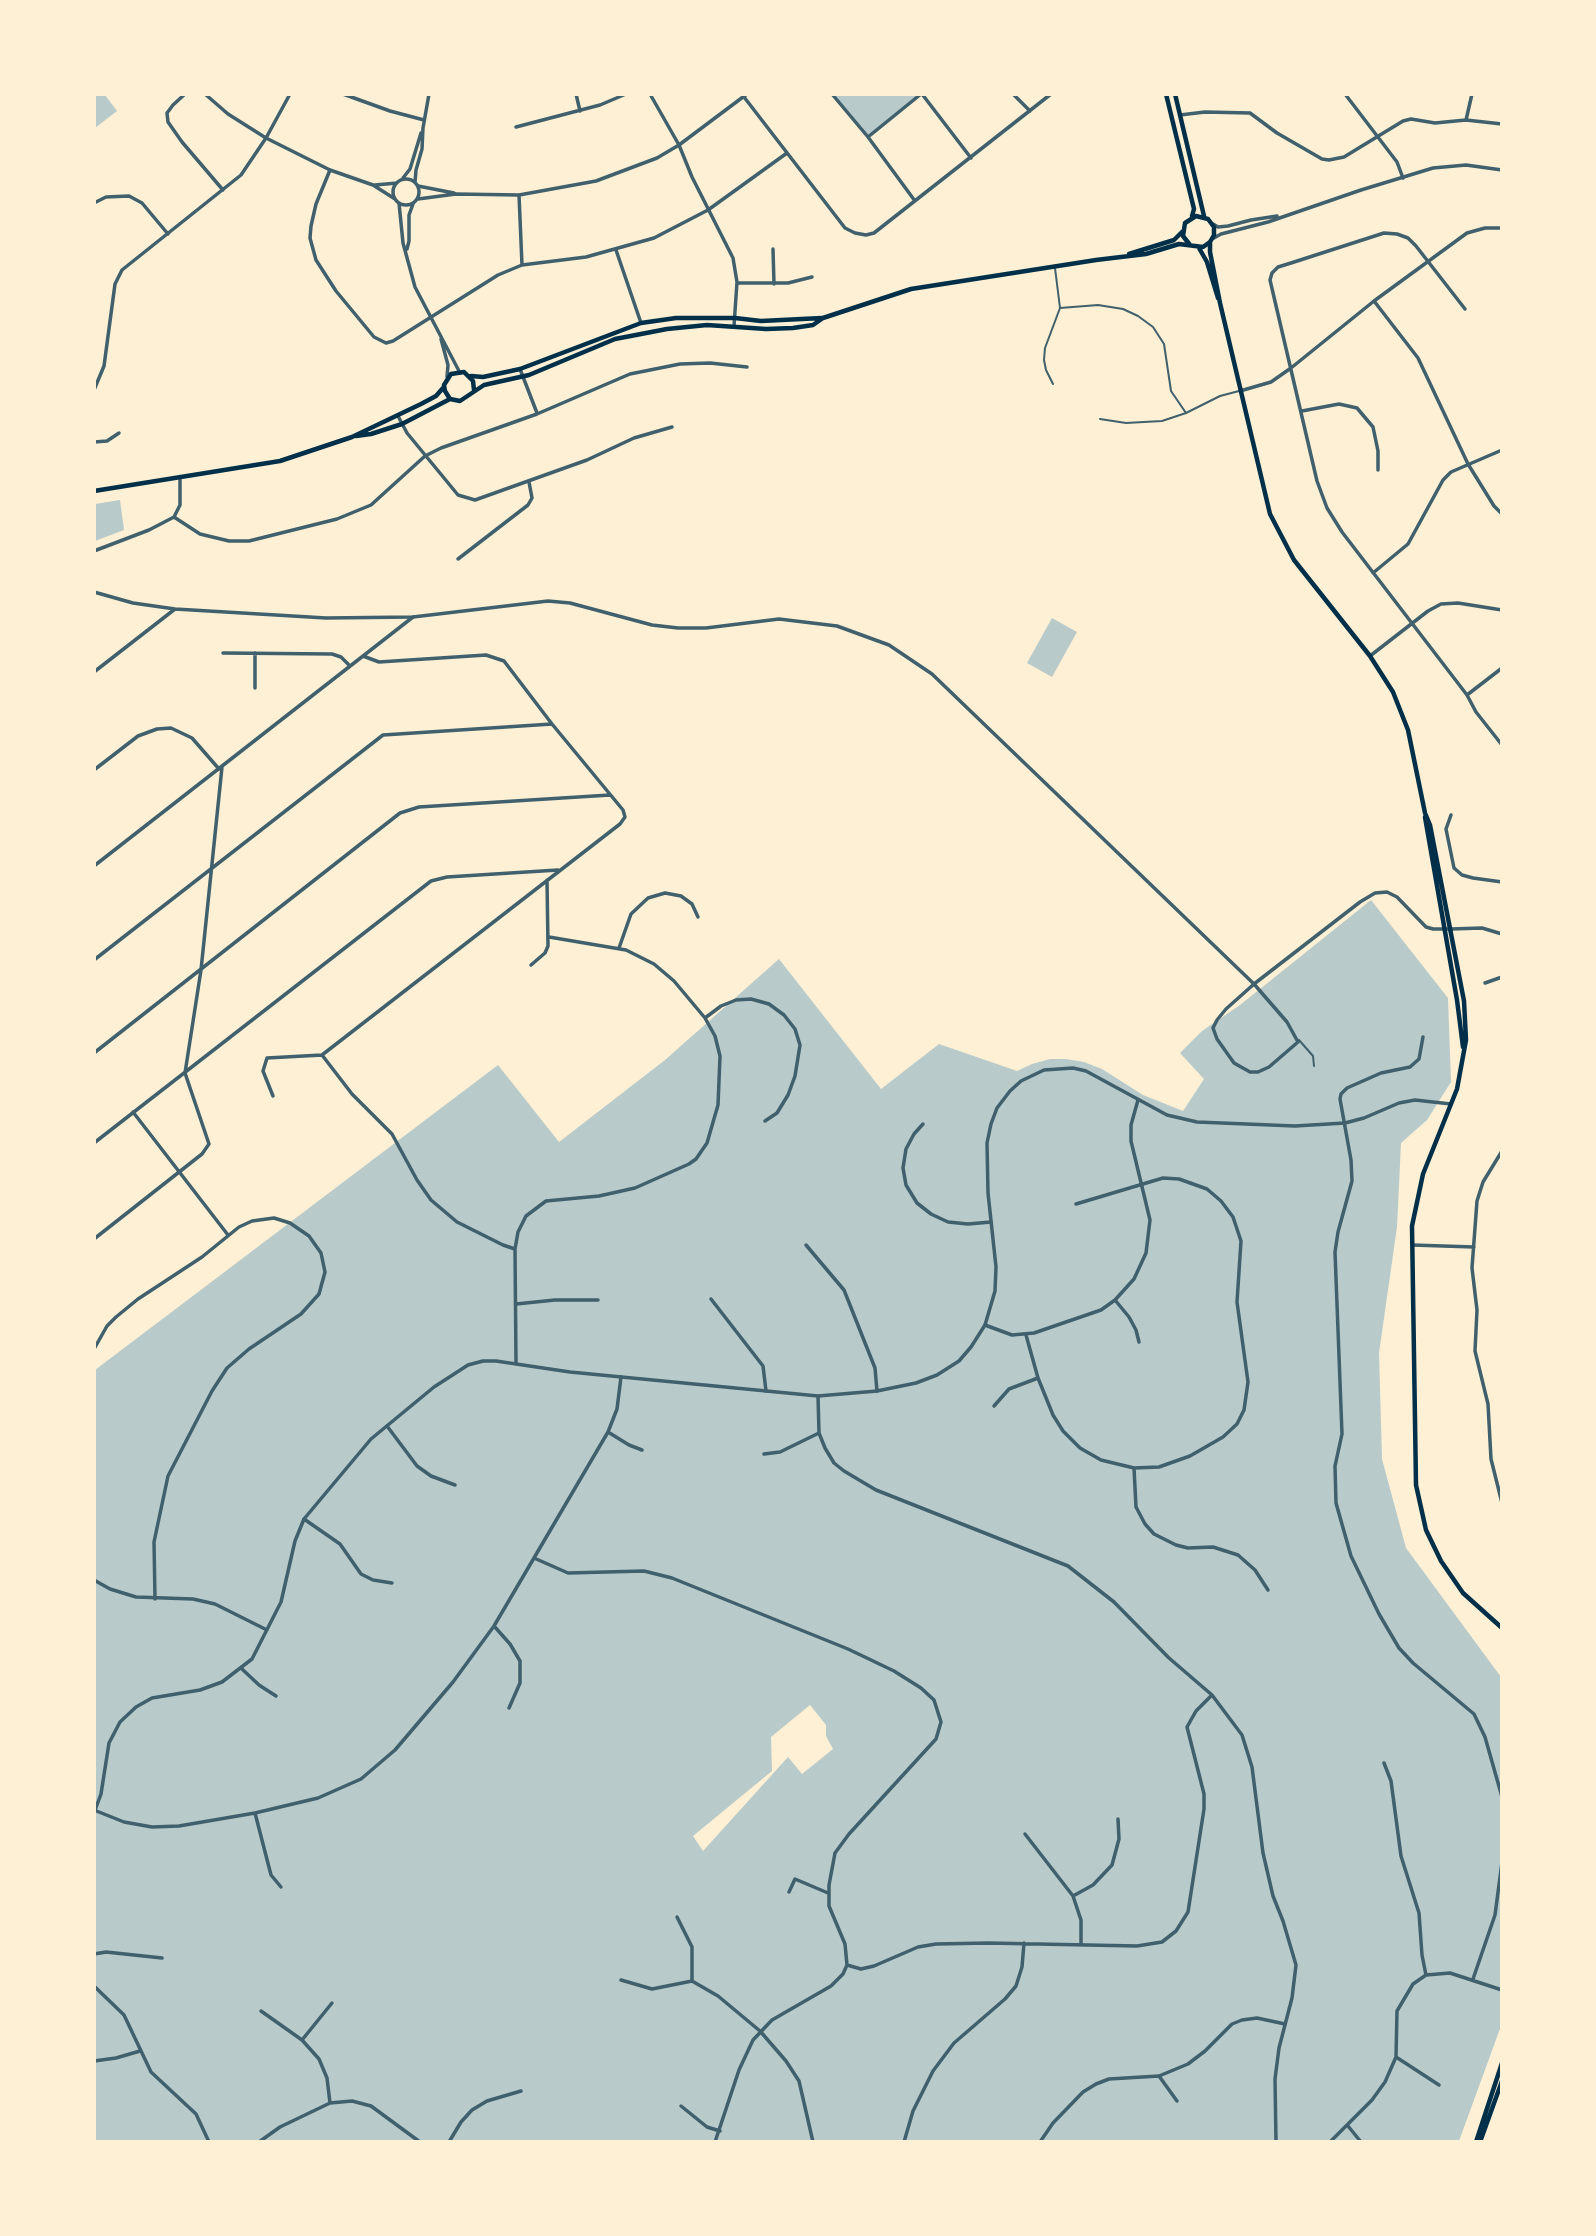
<!DOCTYPE html>
<style>
body{margin:0}
#map{position:relative;width:1596px;height:2236px;overflow:hidden;background:#fdf0d5;font-family:Jost,sans-serif}
canvas{display:block}
.frame{position:absolute;inset:0;border:96px solid #fdf0d5;pointer-events:none}
</style>
<div id="map">
<canvas width="1596" height="2236"></canvas>
<div class="frame"></div>
</div>
<script>
const g = document.querySelector('canvas').getContext('2d');
g.lineJoin = 'round';
function fill(path, color) {
  g.fillStyle = color;
  g.fill(path, 'evenodd');
}
function poly(rows) {
  const path = new Path2D();
  for (const r of rows) {
    if (r.length === 3) {
      path.moveTo(r[0] + r[2], r[1]);
      path.arc(r[0], r[1], r[2], 0, 2 * Math.PI);
      continue;
    }
    path.moveTo(r[0], r[1]);
    for (let i = 2; i < r.length; i += 2) path.lineTo(r[i], r[i + 1]);
  }
  return path;
}
function strokePath(path, color, width, dash) {
  g.strokeStyle = color;
  g.lineWidth = width;
  g.lineCap = dash ? 'butt' : 'round';
  g.setLineDash(dash || []);
  g.stroke(path);
}
fill(poly([
 [95,94,105,95,117,111,95,128],
 [831,95,921,95,868,137],
 [120,500,124,530,95,541,95,504],
 [1052,618,1077,632,1052,677,1027,663],
 [1371,900,1448,998,1451,1082,1427,1120,1401,1143,1397,1227,1379,1353,1382,1459,1406,1548,1501,1677,1501,2026,1459,2141,95,2141,95,1370,498,1065,559,1142,665,1060,779,959,881,1089,939,1044,1017,1071,1032,1064,1050,1059,1066,1059,1084,1062,1102,1069,1143,1095,1183,1111,1204,1079,1180,1053,1202,1031,1240,1005],
 [810,1705,826,1725,826,1736,833,1749,802,1774,788,1757,703,1851,693,1836,772,1771,771,1737]
]), '#b9caca');
strokePath(poly([
 [1060,308,1098,305,1123,309,1138,316,1153,327,1164,344,1171,391,1186,413],
 [1053,384,1046,370,1044,360,1045,348,1060,308,1055,268],
 [1100,419,1126,423,1162,421,1186,413,1220,396,1239,391],
 [1299,1040,1313,1056,1314,1066]
]), '#3f606c', 2);
strokePath(poly([
 [185,94,173,105,167,113,168,122,182,142,223,190],
 [343,94,390,111,424,120],
 [576,94,580,111],
 [650,94,679,145,692,177,733,258,737,282,734,326],
 [832,94,868,137,915,201],
 [922,94,971,158],
 [1013,94,1030,111],
 [1345,94,1397,162,1403,178],
 [744,97,845,228,855,233,866,235,874,233,1051,94],
 [1180,115,1205,112,1250,113,1277,133,1322,159,1329,160,1344,157,1403,121,1411,119,1435,123,1466,120,1502,124],
 [1466,120,1472,94],
 [516,127,600,105,626,94],
 [868,137,921,94],
 [330,170,316,204,311,226,310,238,316,260,336,291,374,337,386,343,393,341,498,275,522,265,586,257,654,238,708,210,787,153],
 [418,186,454,193],
 [519,195,522,265],
 [418,199,456,194,519,195,596,181,657,158,679,145,747,94],
 [94,203,106,197,129,196,142,203,168,234],
 [773,249,774,284],
 [616,250,641,323],
 [738,283,788,283,812,277],
 [1374,301,1418,358,1468,464,1494,506,1502,514],
 [1465,309,1416,246,1408,238,1397,234,1384,233,1291,263,1278,267,1272,273,1270,280,1317,481,1327,508,1342,532,1467,695,1476,712,1502,745],
 [520,369,537,413],
 [94,390,104,366,115,284,122,270,241,175,266,138,290,94],
 [1240,391,1271,382,1291,368,1374,301,1467,233,1485,228,1502,228],
 [1302,411,1339,404,1357,408,1373,427,1378,451,1378,470],
 [398,416,407,433,458,495,475,500,587,460,634,438,672,427],
 [94,442,107,441,119,433],
 [174,517,200,534,229,541,249,541,337,519,371,505,425,456,441,448,537,414,630,374,680,364,710,363,747,367],
 [94,551,149,530,174,517,180,505,180,477],
 [458,559,528,505,532,498,529,482],
 [1373,573,1408,544,1443,480,1451,472,1502,450],
 [223,653,332,654,341,657,350,666],
 [1370,656,1428,611,1441,604,1458,603,1502,610],
 [255,688,255,653],
 [1467,695,1502,668],
 [94,770,138,736,157,729,171,728,192,738,219,769],
 [1451,815,1446,829,1454,868,1462,875,1473,878,1502,882],
 [94,866,413,617],
 [1451,929,1482,928,1502,934],
 [619,948,631,914,648,898,665,893,681,896,692,904,698,917],
 [94,960,383,735,552,724],
 [531,965,545,953,548,946,547,880],
 [1485,983,1502,977],
 [1254,984,1287,1022,1298,1042,1269,1067,1258,1072,1250,1072,1234,1063,1217,1039,1213,1028,1217,1020,1226,1009,1254,984],
 [705,1018,721,1006,736,1000,751,999,769,1004,784,1015,795,1029,800,1045,795,1076,788,1095,777,1113,765,1121],
 [1423,1037,1419,1059,1410,1067,1381,1073,1347,1088,1341,1094,1340,1099,1351,1160,1352,1181,1338,1232,1335,1252,1342,1434,1335,1466,1336,1503,1351,1556,1379,1614,1399,1648,1413,1663,1474,1714,1485,1737,1502,1797],
 [94,1053,400,813,419,807,610,795],
 [322,1055,352,1094,392,1134,417,1180,431,1200,457,1222,503,1245,515,1249],
 [273,1096,263,1071,267,1058,322,1055,620,824,625,817,623,810,552,724,504,661,486,655,379,662,363,656],
 [133,1112,228,1235],
 [923,1124,914,1134,906,1149,903,1168,906,1185,917,1203,931,1214,948,1222,968,1224,991,1222],
 [94,1143,431,881,447,877,558,870],
 [1502,1151,1483,1182,1477,1201,1472,1268,1477,1310,1475,1351,1488,1404,1491,1459,1502,1503],
 [94,1239,202,1154,209,1144,185,1073,201,970,222,767],
 [806,1245,844,1290,875,1368,877,1391],
 [1412,1245,1474,1247],
 [711,1299,763,1366,766,1391],
 [1115,1300,1129,1317,1136,1330,1139,1342],
 [516,1304,555,1300,598,1300],
 [985,1325,1012,1335,1034,1333,1101,1310,1115,1300,1134,1279,1146,1253,1150,1220,1131,1141,1131,1125,1138,1100],
 [1026,1335,1038,1378,1053,1415,1063,1431,1080,1448,1101,1460,1134,1468,1159,1467,1190,1456,1223,1437,1237,1424,1244,1410,1248,1382,1237,1302,1241,1241,1233,1217,1221,1201,1207,1189,1179,1179,1163,1178,1076,1204],
 [94,1349,107,1326,116,1317,138,1299,202,1257,239,1227,252,1221,274,1218,290,1223,309,1236,321,1253,325,1272,319,1294,301,1314,249,1349,227,1368,212,1391,168,1476,154,1542,155,1599],
 [516,1363,515,1249,518,1232,526,1216,546,1201,599,1196,635,1188,689,1164,696,1159,707,1143,718,1105,720,1056,715,1036,705,1018,674,981,654,964,626,950,549,937],
 [818,1396,819,1433,825,1448,834,1463,844,1471,876,1490,1068,1566,1114,1602,1169,1658,1212,1695,1242,1735,1252,1767,1263,1853,1273,1896,1283,1921,1296,1965,1292,1998,1279,2048,1275,2079,1276,2142],
 [994,1406,1009,1389,1038,1378],
 [387,1426,417,1466,431,1476,455,1485],
 [608,1432,629,1445,642,1450],
 [764,1454,780,1452,819,1433],
 [1134,1468,1136,1507,1145,1524,1154,1534,1176,1545,1188,1548,1213,1547,1238,1555,1255,1570,1268,1590],
 [304,1519,340,1544,361,1574,373,1580,392,1583],
 [534,1558,568,1573,644,1571,672,1578,848,1649,894,1671,921,1688,934,1700,941,1722,936,1739,849,1834,835,1853,829,1885,829,1906,845,1944,847,1965],
 [494,1626,510,1644,520,1661,520,1683,509,1708],
 [242,1669,259,1685,276,1696],
 [1384,1763,1391,1781,1401,1856,1419,1913,1422,1955,1426,1975],
 [94,1810,124,1822,152,1827,179,1826,255,1813,318,1798,361,1779,395,1750,453,1682,494,1626,608,1432,617,1409,621,1377],
 [255,1813,271,1875,281,1887],
 [1025,1834,1073,1896,1081,1920,1081,1943],
 [789,1892,795,1879,828,1893],
 [1073,1896,1093,1885,1112,1865,1119,1839,1118,1819],
 [677,1917,692,1947,692,1981],
 [94,1954,106,1952,162,1958],
 [1473,1979,1495,1915,1502,1862],
 [621,1980,652,1989,692,1981,718,1996,760,2031,786,2061,799,2081,813,2142],
 [261,2011,302,2040,319,2059,327,2078,330,2103],
 [302,2040,332,2003],
 [1396,2057,1439,2085],
 [94,2061,116,2058,140,2051],
 [1159,2076,1177,2101],
 [681,2106,707,2127,720,2131],
 [1348,2126,1361,2142],
 [259,2142,280,2127,330,2103,352,2101,371,2106,420,2142],
 [449,2142,461,2122,472,2110,487,2101,521,2091],
 [715,2142,739,2070,753,2040,772,2020,831,1986,843,1974,847,1965,861,1969,874,1966,918,1947,936,1944,988,1943,1137,1946,1162,1942,1176,1931,1188,1912,1204,1809,1204,1794,1187,1727,1196,1711,1212,1695],
 [904,2142,913,2111,933,2071,954,2043,1005,1999,1016,1986,1022,1967,1024,1943],
 [1040,2142,1053,2123,1083,2092,1096,2084,1109,2079,1159,2076,1188,2064,1205,2051,1232,2024,1242,2020,1257,2018,1285,2024],
 [1330,2142,1372,2100,1385,2082,1396,2057,1397,2011,1413,1984,1426,1975,1450,1973,1502,1990]
]), '#3f606c', 3.5);
strokePath(poly([
 [205,94,228,114,266,138,330,170,373,185,395,199],
 [403,178,410,169,421,133],
 [406,192,13],
 [415,182,416,170,422,149,423,128,429,94],
 [375,185,397,183],
 [399,203,403,243,415,287,459,371],
 [1213,224,1218,227,1228,226,1251,220,1277,216],
 [1214,238,1221,234,1268,222,1361,190,1433,168,1466,165,1502,170],
 [407,249,409,241,409,215,413,204],
 [441,339,448,365,447,377],
 [94,592,133,603,175,609,326,618,413,617,548,601,570,603,652,625,678,628,706,628,779,619,837,626,889,645,932,674,1254,984,1360,902,1375,893,1387,892,1397,897,1426,927,1433,929,1451,929],
 [94,672,175,609],
 [94,1580,110,1589,136,1597,193,1599,215,1604,267,1630],
 [94,1813,101,1794,109,1743,120,1722,136,1707,152,1698,200,1690,222,1682,252,1659,281,1602,295,1541,304,1519,371,1439,434,1387,468,1365,483,1361,496,1361,570,1372,818,1396,877,1391,916,1383,937,1375,959,1361,971,1347,985,1325,995,1291,996,1267,988,1193,987,1143,991,1124,997,1108,1010,1091,1021,1081,1044,1070,1073,1068,1086,1071,1167,1115,1197,1122,1295,1126,1345,1123,1364,1118,1399,1103,1415,1100,1451,1104],
 [94,1986,124,2015,151,2072,196,2114,209,2142]
]), '#3f606c', 3.5);
strokePath(poly([
 [1166,94,1194,209,1192,216],
 [1175,94,1204,216],
 [1210,242,1210,252,1220,303,1270,514,1294,560,1370,656,1393,692,1408,730,1425,813,1430,825,1464,1001,1466,1040,1457,1089,1423,1174,1412,1226,1416,1485,1426,1530,1441,1561,1463,1593,1502,1628],
 [1199,248,1207,262,1218,298],
 [1129,254,1174,240,1182,232],
 [471,376,483,377,520,369,641,323,676,318,735,318,761,321,822,318],
 [474,390,473,381,464,372,451,374,444,385,445,391,450,399,460,401,484,385,529,375,615,339,667,329,707,325,766,329,793,328,813,325,823,318,911,289,1096,260,1146,254,1179,244,1203,247,1210,242,1214,235,1214,227,1208,219,1196,216,1185,223,1183,236,1190,245],
 [356,436,371,434,402,424,450,399],
 [94,491,280,461,352,437,421,404,436,396,443,388],
 [1425,817,1457,1000,1463,1047],
 [1476,2142,1502,2063],
 [1480,2142,1502,2081]
]), '#003049', 4.5);
</script>
